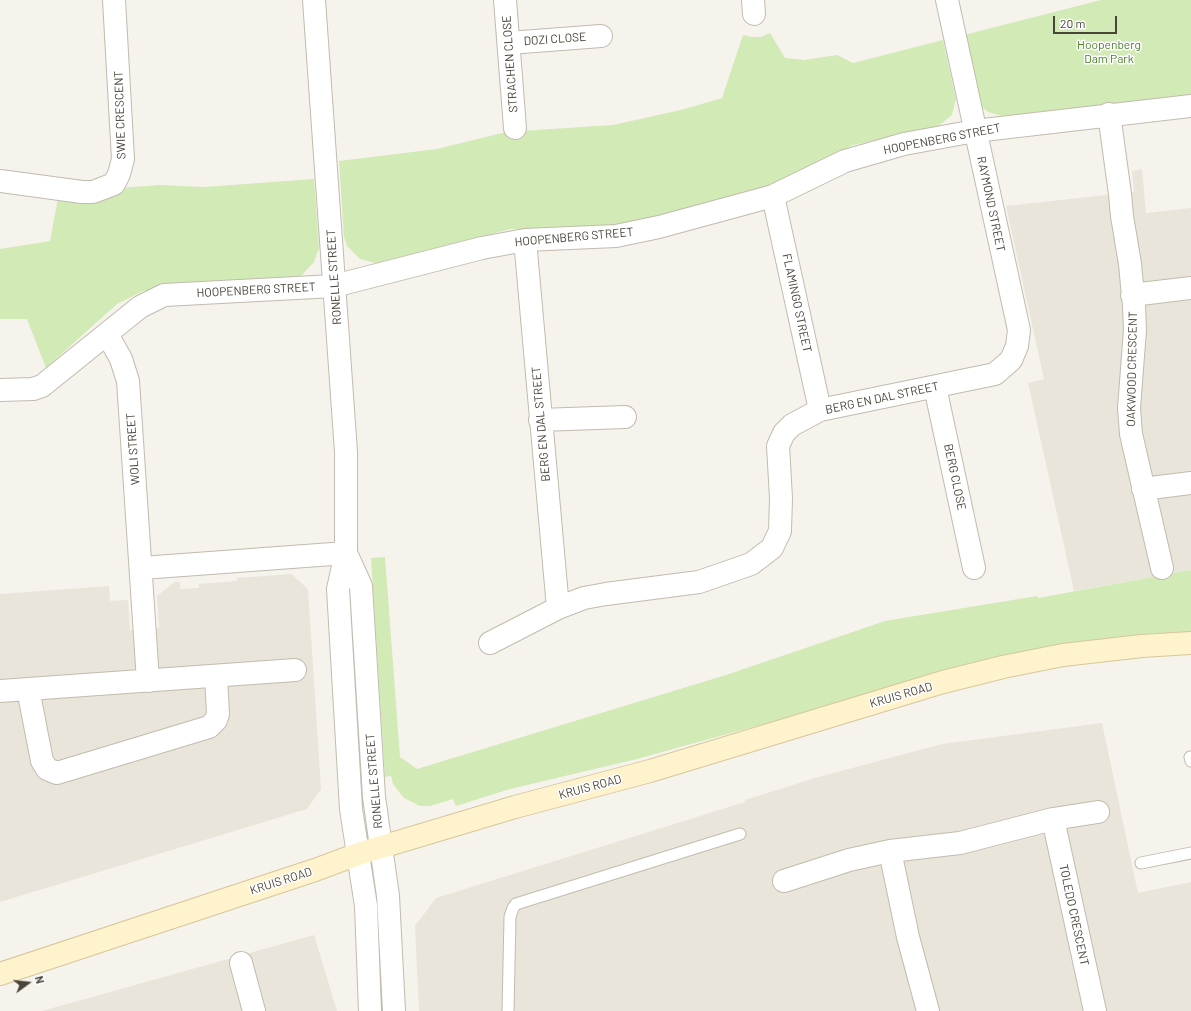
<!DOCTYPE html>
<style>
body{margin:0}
#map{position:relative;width:1191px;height:1011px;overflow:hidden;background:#f6f3ec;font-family:Barlow,sans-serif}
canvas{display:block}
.north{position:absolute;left:8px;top:963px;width:40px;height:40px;-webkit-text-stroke:3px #fff;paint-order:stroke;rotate:75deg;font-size:11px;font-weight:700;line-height:16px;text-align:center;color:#4b4439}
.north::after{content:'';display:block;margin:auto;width:14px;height:18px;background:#4b4439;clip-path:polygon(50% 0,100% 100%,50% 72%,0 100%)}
.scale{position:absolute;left:1053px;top:16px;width:64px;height:18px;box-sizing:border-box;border:2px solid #4b4439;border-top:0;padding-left:5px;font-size:12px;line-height:14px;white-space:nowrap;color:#4b4439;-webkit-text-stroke:3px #fff;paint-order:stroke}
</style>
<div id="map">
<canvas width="1191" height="1011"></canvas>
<div class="north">N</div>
<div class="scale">20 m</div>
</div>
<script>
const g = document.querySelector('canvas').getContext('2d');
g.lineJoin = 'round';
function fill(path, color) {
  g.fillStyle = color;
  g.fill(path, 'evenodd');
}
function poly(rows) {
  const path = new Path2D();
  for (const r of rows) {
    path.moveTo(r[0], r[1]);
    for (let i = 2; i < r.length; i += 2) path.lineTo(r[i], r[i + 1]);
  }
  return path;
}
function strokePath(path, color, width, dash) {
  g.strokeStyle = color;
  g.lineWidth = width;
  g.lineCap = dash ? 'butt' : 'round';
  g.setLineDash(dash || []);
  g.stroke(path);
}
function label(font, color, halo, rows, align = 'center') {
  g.font = font + ' Barlow,sans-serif';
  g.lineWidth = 3;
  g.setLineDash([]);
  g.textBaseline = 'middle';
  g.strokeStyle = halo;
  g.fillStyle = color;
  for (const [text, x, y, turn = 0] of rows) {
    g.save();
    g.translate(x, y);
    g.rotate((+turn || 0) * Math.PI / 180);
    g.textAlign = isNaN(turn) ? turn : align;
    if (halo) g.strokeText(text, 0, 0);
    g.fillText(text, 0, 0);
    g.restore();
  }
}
fill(poly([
 [1142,169,1146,213,1191,208,1191,570,1074,591,1028,383,1044,379,1006,206,1134,192,1132,171],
 [291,574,308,589,321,789,307,809,0,902,0,594,109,586,110,601,128,600,130,630,159,628,157,596,175,582,180,582,180,589,199,588,199,584,237,581,237,578],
 [1102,723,1138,893,1191,882,1191,1011,419,1011,415,926,436,898,745,802,745,800,815,778,942,744],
 [314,935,337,1011,42,1011]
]), '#eae5da');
fill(poly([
 [1101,0,1191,0,1191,95,1002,116,988,112,982,107,978,99,964,35],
 [770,33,785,58,804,60,837,55,853,63,943,40,956,99,952,115,937,127,853,145,774,185,628,225,596,229,511,229,376,263,360,259,347,246,344,237,339,161,437,149,506,132,613,125,681,110,722,98,743,35,752,37,761,37],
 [314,179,319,248,314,262,302,275,292,279,143,291,117,304,46,368,27,319,0,319,0,249,50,241,58,198,118,188,160,185,204,187],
 [385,557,400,757,417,769,726,675,885,621,1037,596,1038,598,1191,570,1191,632,1145,634,1085,641,1051,647,960,666,807,712,637,759,510,789,456,806,453,799,430,806,420,806,404,798,393,784,391,776,385,777,371,558]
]), '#d2eab5');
const lane = poly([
 [1190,757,1191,761],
 [1141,863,1191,853],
 [508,1011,510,917,513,908,516,904,740,834]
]);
const street = poly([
 [314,0,346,452,346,553,338,589,351,809,366,906,370,1011],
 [505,0,515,128],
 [753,0,754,14],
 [509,43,601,36],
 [1109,114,1120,194,1122,216,1130,264,1134,306,1135,330,1129,408,1131,434,1162,568],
 [0,181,82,192,93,192,114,184,119,174,123,159,114,0],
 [773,196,820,410],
 [525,240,558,608],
 [1132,295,1191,288],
 [107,334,121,359,128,381,148,681],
 [935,387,974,568],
 [0,390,33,389,42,386,140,307,164,295,334,286,482,248,525,240,616,236,659,227,773,196,845,161,904,144,975,131,1191,106],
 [540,420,625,417],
 [1143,489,1191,483],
 [346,553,361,586,374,797,388,896,394,1011],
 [142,568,346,553],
 [490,643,558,608,584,598,606,594,699,582,751,564,772,548,780,531,781,498,778,446,784,433,792,425,820,410,995,374,1011,360,1017,346,1019,330,947,0],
 [28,689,42,761,47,769,57,773,209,727,216,720,218,714,216,676],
 [0,691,295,670],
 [1053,819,1095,1011],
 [890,851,908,937,928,1011],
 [784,881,849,860,890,851,960,843,1053,819,1098,812],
 [241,963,254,1011]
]);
const secondary = poly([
 [0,974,315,870,358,854,515,807,650,771,943,682,1003,667,1063,655,1142,646,1191,643]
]);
strokePath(lane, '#c2bbae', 13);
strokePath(street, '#c2bbae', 24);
strokePath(secondary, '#d6c79b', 24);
strokePath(lane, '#fff', 11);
strokePath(street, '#fff', 22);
strokePath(secondary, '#fff3cd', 22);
label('12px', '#4b4439', '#fff', [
 ["DOZI CLOSE",555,39,-4],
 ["STRACHEN CLOSE",510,64,-94],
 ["SWIE CRESCENT",120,115,-92],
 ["HOOPENBERG STREET",942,139,-11],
 ["RAYMOND STREET",991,204,78],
 ["HOOPENBERG STREET",574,237,-5],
 ["RONELLE STREET",334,277,-94],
 ["HOOPENBERG STREET",256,290,-3],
 ["FLAMINGO STREET",797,303,78],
 ["OAKWOOD CRESCENT",1132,369,-89],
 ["BERG EN DAL STREET",882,398,-12],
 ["BERG EN DAL STREET",541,424,-95],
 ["WOLI STREET",133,449,-94],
 ["BERG CLOSE",955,477,78],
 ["KRUIS ROAD",901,695,-16],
 ["RONELLE STREET",374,781,-95],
 ["KRUIS ROAD",590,787,-15],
 ["KRUIS ROAD",281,881,-18],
 ["TOLEDO CRESCENT",1074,915,78]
]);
label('12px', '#4a7f2a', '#fff', [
 ["Hoopenberg",1109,45],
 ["Dam Park",1109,59]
]);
</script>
